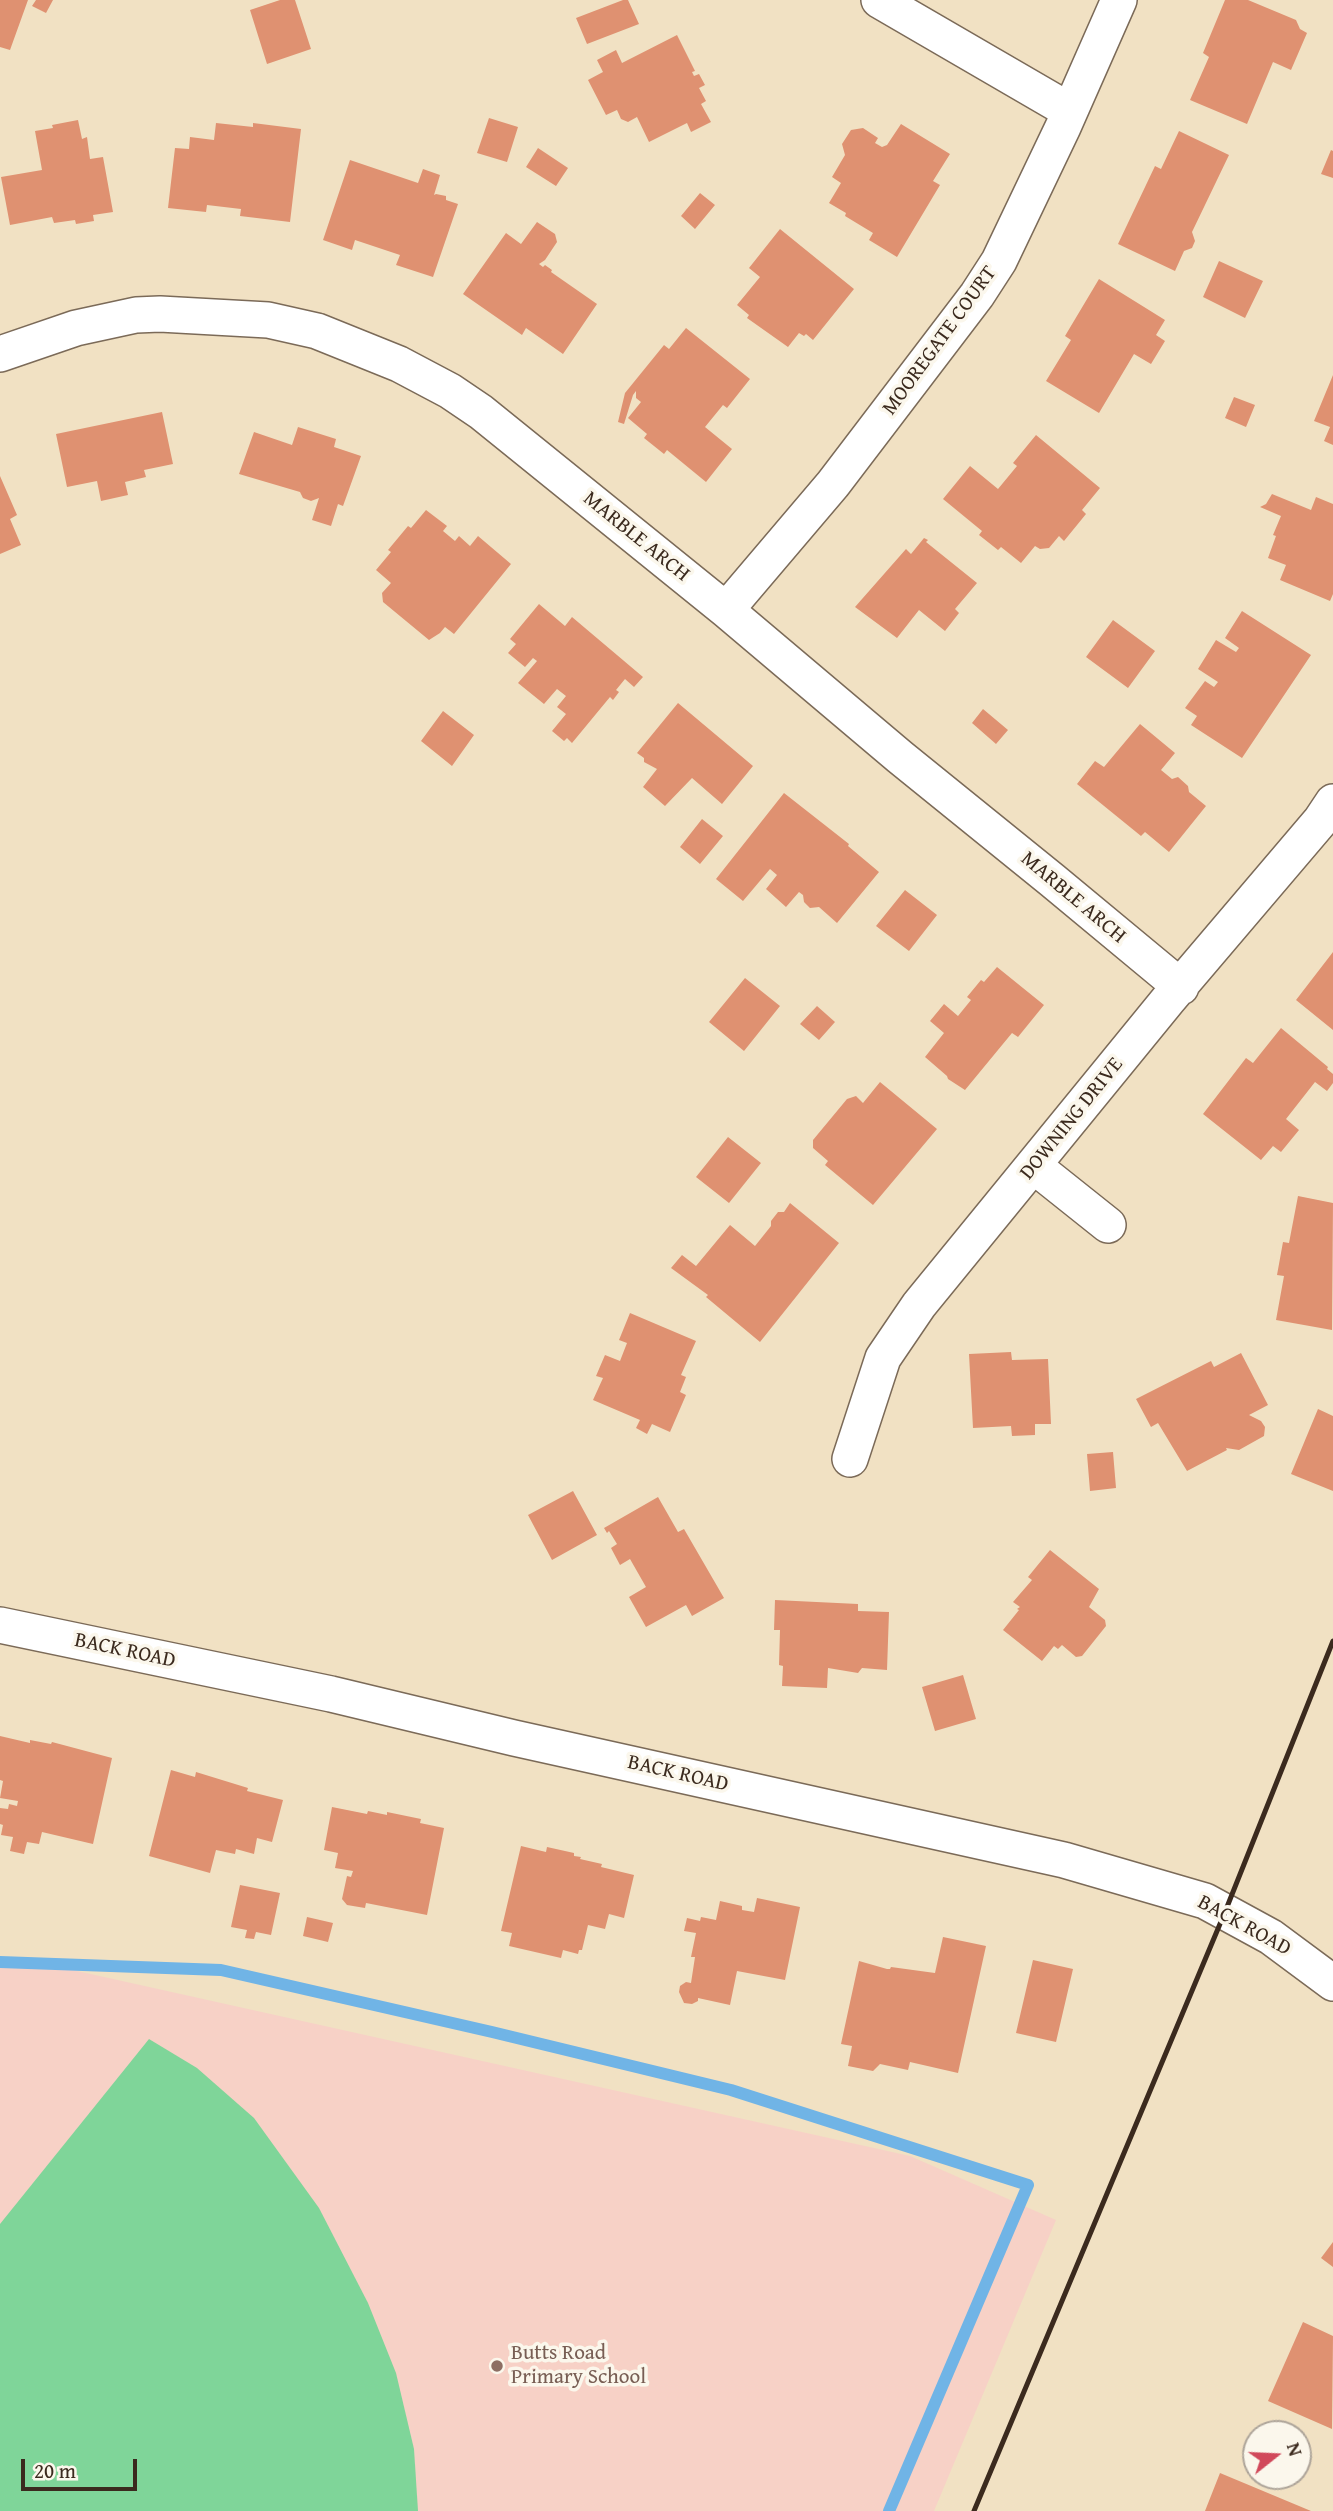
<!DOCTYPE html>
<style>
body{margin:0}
#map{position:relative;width:1333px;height:2511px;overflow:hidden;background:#f1e1c3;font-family:"Gentium Book Plus",serif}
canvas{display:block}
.north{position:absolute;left:1242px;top:2420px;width:70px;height:70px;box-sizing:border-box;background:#fbf7ec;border:2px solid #aea59a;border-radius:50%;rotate:72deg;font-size:19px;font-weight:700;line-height:28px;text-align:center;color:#3b2a1e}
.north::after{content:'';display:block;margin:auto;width:24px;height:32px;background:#d1495b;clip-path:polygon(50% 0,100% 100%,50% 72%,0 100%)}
.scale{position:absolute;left:21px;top:2459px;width:116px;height:32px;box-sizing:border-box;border:4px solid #3b2a1e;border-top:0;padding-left:9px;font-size:21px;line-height:24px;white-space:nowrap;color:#3b2a1e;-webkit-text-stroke:5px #fbf7ec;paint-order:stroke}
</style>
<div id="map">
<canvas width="1333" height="2511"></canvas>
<div class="north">N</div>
<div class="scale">20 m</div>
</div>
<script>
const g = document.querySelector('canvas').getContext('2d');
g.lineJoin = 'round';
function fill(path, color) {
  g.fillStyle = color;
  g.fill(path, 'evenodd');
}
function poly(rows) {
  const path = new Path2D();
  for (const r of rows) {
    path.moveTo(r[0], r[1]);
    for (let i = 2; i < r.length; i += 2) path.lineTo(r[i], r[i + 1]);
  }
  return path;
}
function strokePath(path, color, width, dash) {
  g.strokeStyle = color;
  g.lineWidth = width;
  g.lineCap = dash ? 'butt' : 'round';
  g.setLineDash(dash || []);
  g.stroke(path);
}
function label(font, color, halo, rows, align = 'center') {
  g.font = font + ' "Gentium Book Plus",serif';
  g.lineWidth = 7;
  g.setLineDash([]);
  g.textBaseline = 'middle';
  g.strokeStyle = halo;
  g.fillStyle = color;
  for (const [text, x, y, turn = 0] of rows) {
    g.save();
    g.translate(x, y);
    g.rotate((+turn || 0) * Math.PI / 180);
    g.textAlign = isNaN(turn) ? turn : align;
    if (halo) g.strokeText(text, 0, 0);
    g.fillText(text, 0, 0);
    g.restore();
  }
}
fill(poly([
 [0,1965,50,1965,910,2156,1056,2220,934,2511,0,2511]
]), '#f7d1c6');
fill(poly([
 [149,2039,197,2068,254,2118,319,2208,368,2303,396,2373,414,2449,418,2511,0,2511,0,2224]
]), '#7fd599');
strokePath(poly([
 [0,1962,221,1970,492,2032,731,2090,1028,2185,889,2511]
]), '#70b4e6', 12);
fill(poly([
 [0,0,28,0,10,50,0,47],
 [36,0,53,0,46,13,32,6],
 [280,0,295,0,311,49,267,64,250,10],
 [623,0,628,0,639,24,587,44,576,18],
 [1225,0,1248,0,1296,20,1300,29,1307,33,1291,70,1273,62,1247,124,1190,100,1209,57,1203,53],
 [677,35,695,71,692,72,694,76,699,74,705,85,699,88,706,101,701,104,711,122,691,132,687,123,649,142,637,117,628,122,621,119,617,110,606,115,588,80,603,72,597,60,616,50,622,63],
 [489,118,518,127,507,162,477,153],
 [78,120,82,139,87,137,90,159,103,157,113,212,93,215,94,221,76,224,75,220,54,223,52,217,10,225,1,177,42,170,35,131,53,128,52,125],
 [216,123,253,127,253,123,301,129,290,222,240,216,241,209,207,205,206,212,168,208,175,148,189,149,190,137,214,140],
 [901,124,950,154,933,181,940,185,897,257,869,240,873,233,845,216,846,213,829,203,841,183,832,177,845,155,842,144,851,130,863,128,878,138,875,143,882,147,887,145],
 [1179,131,1229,155,1192,232,1195,241,1192,248,1184,251,1175,271,1118,244,1155,166,1161,169],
 [538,148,568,168,556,186,526,167],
 [1331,150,1333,151,1333,178,1321,174],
 [350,160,418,183,423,169,440,175,434,195,436,194,446,196,446,200,458,204,433,277,396,265,400,255,355,240,352,250,323,240],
 [700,193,715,205,695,229,681,216],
 [537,222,555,234,557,242,545,260,539,264,543,267,545,265,552,270,551,272,597,304,563,354,526,328,522,335,463,294,506,233,521,244],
 [780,229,854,289,813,340,806,334,804,336,799,333,788,347,747,318,749,315,737,305,760,277,749,268],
 [1219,261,1263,281,1245,318,1203,297],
 [1099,279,1165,320,1156,335,1165,341,1151,364,1134,354,1099,413,1046,381,1071,340,1065,336],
 [686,328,750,379,727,408,723,405,705,427,732,449,706,482,667,450,664,454,644,438,647,434,628,418,641,402,636,398,636,391,633,395,624,424,618,422,625,393,664,345,669,349],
 [1333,375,1333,445,1324,441,1330,427,1314,421],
 [1234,397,1255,405,1246,427,1225,418],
 [162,412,173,464,144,470,146,477,125,482,128,495,101,501,97,481,67,487,56,434],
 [298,427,336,439,334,447,361,456,343,506,338,504,331,526,312,520,319,498,311,501,303,498,300,492,239,474,254,432,292,445],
 [1036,435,1100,488,1082,510,1086,514,1064,541,1059,536,1049,548,1040,549,1035,546,1021,563,1001,547,998,550,979,535,982,531,943,499,970,466,998,489,1017,466,1013,463],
 [0,476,17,515,10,519,21,545,0,554],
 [1272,494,1311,510,1316,497,1333,504,1333,594,1330,601,1280,580,1286,565,1268,558,1276,536,1273,535,1281,516,1260,507,1266,504],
 [426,510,447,526,443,531,455,541,459,536,470,546,478,536,511,564,454,634,445,627,440,633,429,640,383,602,382,593,391,583,376,570,391,552,388,550,408,526,411,528],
 [924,538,928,540,926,542,977,583,955,609,959,613,945,631,919,610,897,638,855,607,906,549,911,554],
 [539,604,565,626,572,617,643,677,634,687,625,679,616,690,619,692,613,700,610,697,572,743,567,738,564,741,552,731,566,714,557,707,566,696,557,689,544,704,518,683,537,661,533,658,525,667,508,653,516,644,510,639],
 [1242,611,1311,655,1242,758,1191,725,1197,716,1185,708,1205,681,1214,687,1218,682,1198,669,1216,640,1236,652,1239,648,1225,638],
 [1113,620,1155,651,1128,688,1086,657],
 [678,703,753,766,722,804,692,778,665,806,643,787,657,769,644,762,644,758,637,753],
 [983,709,1008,730,996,744,972,723],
 [443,711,474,735,452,766,421,741],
 [1140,724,1175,753,1161,770,1172,779,1178,777,1188,786,1189,792,1206,806,1169,852,1145,832,1141,836,1077,784,1095,761,1104,767],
 [784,793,849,844,848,846,879,872,837,923,819,907,810,908,804,902,803,895,799,892,786,907,766,889,777,875,770,869,743,901,716,879],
 [702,819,723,836,700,864,680,847],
 [905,890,937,915,909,951,876,926],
 [1333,952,1333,1030,1296,1000],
 [997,967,1044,1005,1018,1037,1012,1033,965,1090,948,1079,947,1076,925,1057,944,1033,930,1021,944,1004,958,1016,971,1000,967,997,981,980,984,982],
 [745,978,780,1006,744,1051,709,1022],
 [817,1006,835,1022,819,1040,800,1024],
 [1281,1028,1328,1067,1327,1069,1333,1074,1333,1083,1327,1091,1315,1082,1286,1119,1299,1130,1281,1152,1273,1146,1261,1160,1203,1114,1246,1058,1253,1063],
 [880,1082,937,1129,873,1205,825,1165,828,1161,813,1148,813,1140,847,1099,856,1096,863,1103],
 [728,1137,761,1163,729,1203,696,1177],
 [1298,1196,1333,1203,1332,1330,1276,1320,1284,1276,1277,1275,1283,1242,1289,1243],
 [790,1203,839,1243,760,1342,706,1297,708,1295,671,1268,682,1255,696,1266,730,1225,755,1246,771,1226,771,1221,778,1212,784,1212],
 [630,1313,696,1341,681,1375,686,1377,680,1392,686,1395,670,1432,652,1424,647,1434,636,1428,640,1420,593,1400,603,1378,596,1376,605,1355,620,1361,627,1343,619,1340],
 [1011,1352,1012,1360,1048,1359,1051,1424,1035,1424,1035,1435,1012,1436,1011,1426,973,1428,969,1354],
 [1241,1353,1268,1405,1249,1415,1261,1421,1265,1427,1264,1436,1239,1450,1226,1448,1227,1450,1187,1471,1158,1423,1151,1427,1136,1399,1211,1361,1214,1367],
 [1318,1409,1333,1416,1333,1491,1291,1474],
 [1113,1452,1116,1488,1090,1491,1087,1454],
 [573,1491,597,1535,552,1560,528,1515],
 [658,1497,678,1532,684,1529,724,1598,692,1616,686,1605,646,1627,629,1597,646,1587,630,1559,620,1565,611,1548,617,1544,609,1531,607,1533,604,1528],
 [1050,1550,1099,1589,1089,1607,1105,1620,1106,1626,1082,1656,1076,1657,1062,1645,1058,1649,1054,1646,1042,1661,1003,1630,1019,1610,1017,1609,1020,1607,1013,1602,1032,1580,1028,1577],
 [775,1600,858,1604,858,1611,889,1612,887,1670,862,1668,858,1673,828,1668,827,1688,782,1686,783,1666,779,1665,780,1630,774,1630],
 [963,1675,976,1719,935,1731,922,1687],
 [0,1736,30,1743,30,1740,51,1744,52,1742,112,1758,93,1844,42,1832,39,1844,27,1842,24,1854,10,1851,13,1837,1,1835,3,1825,0,1824,0,1808,8,1809,9,1804,17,1806,18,1801,0,1798,3,1781,0,1780],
 [171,1770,195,1777,196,1772,248,1788,247,1791,283,1800,272,1842,257,1838,254,1854,236,1849,235,1854,216,1850,210,1873,149,1856],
 [332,1807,367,1814,368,1811,387,1815,387,1812,421,1819,420,1823,444,1828,427,1915,366,1903,365,1908,347,1905,342,1899,347,1876,351,1877,353,1871,335,1868,338,1853,324,1850],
 [521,1846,546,1852,547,1847,574,1853,574,1856,581,1857,580,1859,602,1864,601,1867,634,1875,624,1918,609,1914,605,1929,588,1925,582,1950,579,1950,578,1954,563,1950,561,1958,509,1946,512,1933,501,1931],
 [240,1885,280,1893,271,1935,256,1932,254,1939,245,1938,247,1930,231,1927],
 [757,1898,800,1907,785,1980,737,1971,730,2005,698,1998,698,2001,692,2004,684,2003,679,1992,680,1986,686,1982,691,1983,695,1957,691,1957,696,1933,684,1931,687,1918,700,1921,701,1917,716,1920,720,1901,742,1906,742,1910,754,1912],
 [307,1917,333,1923,328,1942,303,1936],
 [943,1937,986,1946,958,2073,910,2062,908,2070,880,2064,873,2071,848,2066,852,2046,841,2044,859,1961,887,1969,890,1969,891,1967,935,1973],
 [1033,1960,1073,1969,1056,2042,1016,2033],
 [1333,2242,1333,2267,1321,2258],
 [1303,2322,1333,2336,1332,2429,1268,2401],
 [1220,2473,1311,2511,1205,2511]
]), '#df9171');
const street = poly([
 [879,0,1070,111],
 [0,354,76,328,136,315,160,314,268,320,317,331,399,364,450,391,481,412,726,610,900,757,1052,880,1181,987],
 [726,610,833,484,977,295,999,261,1063,127,1119,0],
 [1034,1166,1108,1225],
 [850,1459,883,1358,919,1305,1168,1000,1321,820,1333,802],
 [0,1625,331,1694,514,1738,1064,1860,1205,1901,1271,1937,1333,1983]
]);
strokePath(street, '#7b6a58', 38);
strokePath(street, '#fff', 35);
strokePath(poly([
 [974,2511,1225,1912,1333,1641]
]), '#3b2a1e', 5);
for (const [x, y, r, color] of [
 [497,2366,7,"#8d6e63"]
]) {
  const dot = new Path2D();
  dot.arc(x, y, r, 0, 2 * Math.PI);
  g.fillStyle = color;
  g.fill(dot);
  strokePath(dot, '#fbf7ec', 2.5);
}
label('21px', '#3b2a1e', '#fbf7ec', [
 ["MOOREGATE COURT",940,341,-54],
 ["MARBLE ARCH",636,537,39],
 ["MARBLE ARCH",1073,898,40],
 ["DOWNING DRIVE",1072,1119,-51],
 ["BACK ROAD",125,1651,12],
 ["BACK ROAD",678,1774,13],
 ["BACK ROAD",1244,1926,29]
]);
label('21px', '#785e54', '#fbf7ec', [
 ["Butts Road",511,2354],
 ["Primary School",511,2378]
], 'left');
</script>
